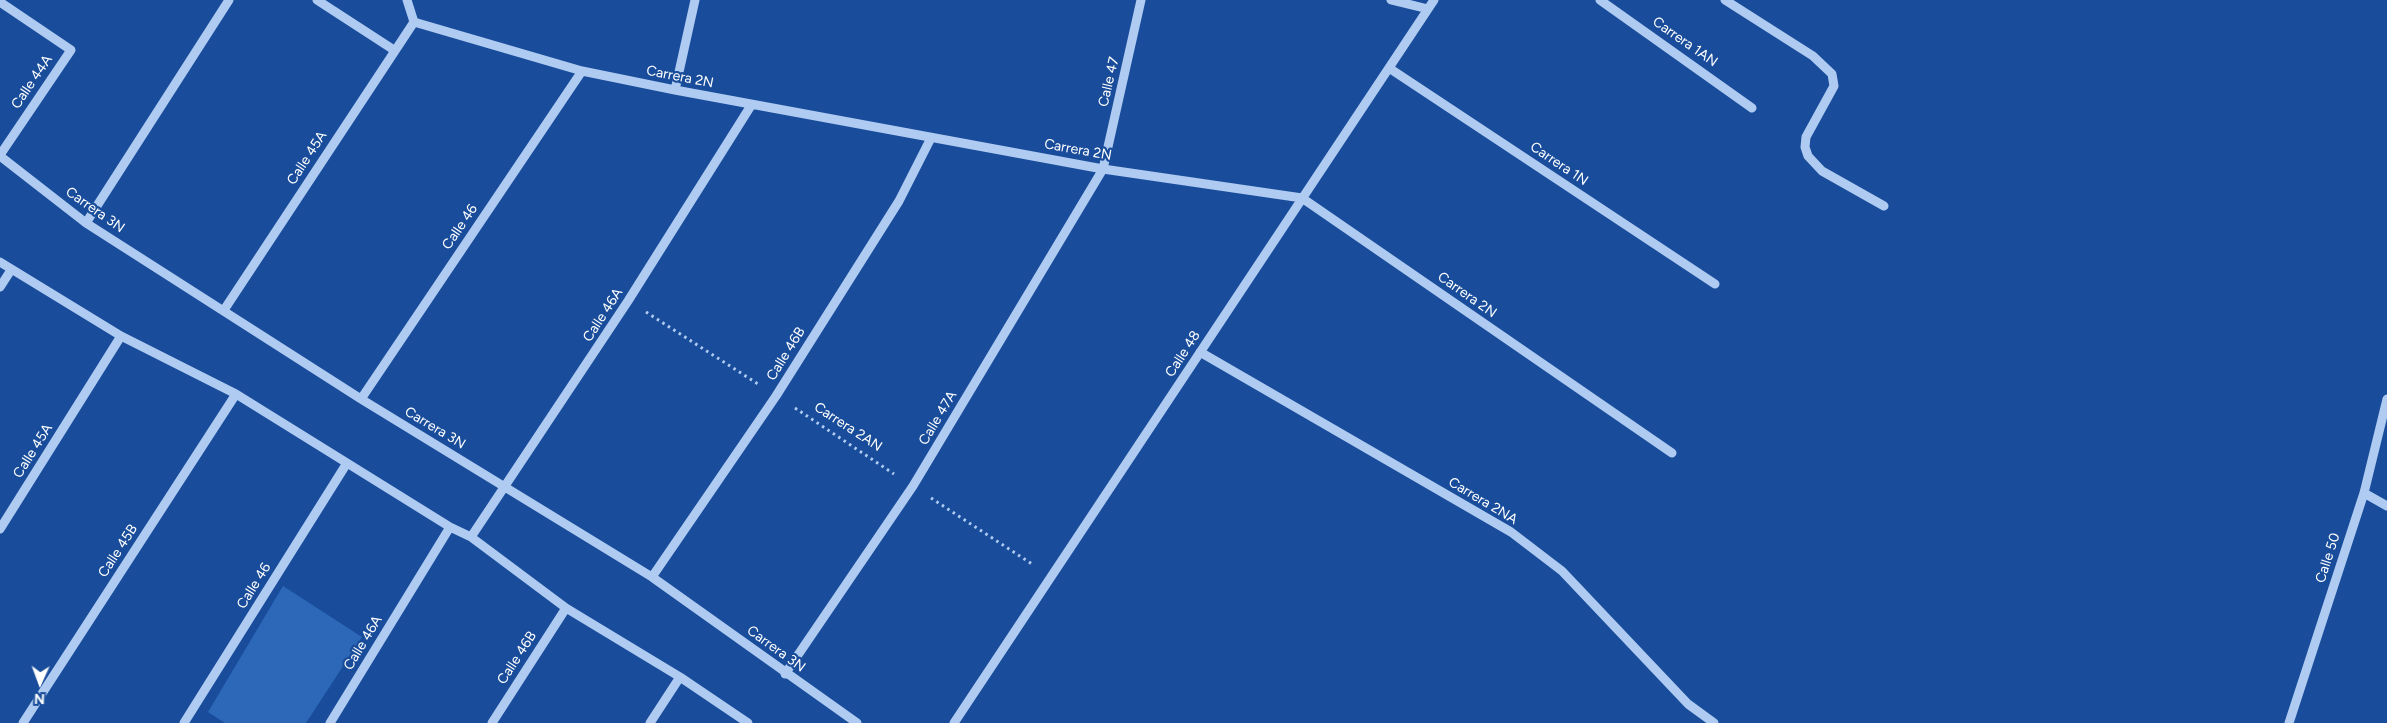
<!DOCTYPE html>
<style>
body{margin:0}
#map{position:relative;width:2387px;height:723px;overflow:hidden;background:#194d9b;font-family:Figtree,sans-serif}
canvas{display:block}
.north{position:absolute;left:15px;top:658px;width:50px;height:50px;-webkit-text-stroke:4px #194d9b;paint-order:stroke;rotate:182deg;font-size:14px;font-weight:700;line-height:20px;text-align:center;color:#fff}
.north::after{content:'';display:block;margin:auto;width:18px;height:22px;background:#fff;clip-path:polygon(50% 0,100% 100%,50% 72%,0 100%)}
</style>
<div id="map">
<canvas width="2387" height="723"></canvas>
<div class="north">N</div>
</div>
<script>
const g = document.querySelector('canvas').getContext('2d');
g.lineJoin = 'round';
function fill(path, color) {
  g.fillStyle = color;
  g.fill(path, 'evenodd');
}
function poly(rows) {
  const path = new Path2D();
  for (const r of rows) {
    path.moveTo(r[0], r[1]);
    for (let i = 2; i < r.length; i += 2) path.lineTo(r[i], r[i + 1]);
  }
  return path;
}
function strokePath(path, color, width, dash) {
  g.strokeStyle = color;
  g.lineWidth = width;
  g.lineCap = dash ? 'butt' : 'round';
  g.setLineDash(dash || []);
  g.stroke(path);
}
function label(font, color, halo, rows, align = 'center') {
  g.font = font + ' Figtree,sans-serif';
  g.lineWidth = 4.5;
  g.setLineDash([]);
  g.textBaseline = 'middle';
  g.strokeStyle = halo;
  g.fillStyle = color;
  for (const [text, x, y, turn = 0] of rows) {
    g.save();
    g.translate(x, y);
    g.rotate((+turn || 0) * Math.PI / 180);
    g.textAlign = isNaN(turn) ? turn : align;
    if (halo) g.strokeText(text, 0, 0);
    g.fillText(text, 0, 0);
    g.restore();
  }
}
fill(poly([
 [283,586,362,637,306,723,225,723,208,712]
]), '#2c67b8');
strokePath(poly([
 [646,312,758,384],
 [795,408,894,474],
 [931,498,1032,564]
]), '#afcbf2', 3, [2.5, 4]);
strokePath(poly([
 [317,0,394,50],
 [407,0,414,22],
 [1391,0,1428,9],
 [1600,0,1752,108],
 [1725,0,1813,56,1832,74,1834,86,1806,137,1805,147,1808,156,1822,171,1884,206],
 [0,2,71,50,0,155],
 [414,22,582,71,675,90,1103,169,1302,198,1672,453],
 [1389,68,1715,284],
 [675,90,695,0],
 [0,156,86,223,361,399,652,577,857,723],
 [86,223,229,0],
 [0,262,121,336,236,394,450,527,471,537,566,608,680,677,748,723],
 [0,287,11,270],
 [224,310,414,22],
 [1200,352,1511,532,1562,571,1688,704,1714,723],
 [361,399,582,71],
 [2364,493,2387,506],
 [0,529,121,336],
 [471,537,628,301,752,104],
 [652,577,776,396,899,201,931,138],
 [785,674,913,486,1103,169,1141,0],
 [23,723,236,394],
 [184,723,347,463],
 [330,723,450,527],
 [492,723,566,608],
 [650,723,680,677],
 [954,723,1434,0],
 [2289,723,2364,493,2387,399]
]), '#afcbf2', 9);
label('14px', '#fff', '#194d9b', [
 ["Carrera 1AN",1685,42,35],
 ["Carrera 2N",680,77,11],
 ["Calle 44A",32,82,-56],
 ["Calle 47",1109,82,-77],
 ["Carrera 2N",1078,150,10],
 ["Calle 45A",307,158,-57],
 ["Carrera 1N",1559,164,34],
 ["Carrera 3N",95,210,35],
 ["Calle 46",460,227,-56],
 ["Carrera 2N",1467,295,35],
 ["Calle 46A",603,315,-57],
 ["Calle 46B",786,354,-58],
 ["Calle 48",1183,354,-57],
 ["Calle 47A",938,418,-59],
 ["Carrera 2AN",848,427,33],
 ["Carrera 3N",435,428,31],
 ["Calle 45A",33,451,-58],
 ["Carrera 2NA",1483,501,31],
 ["Calle 45B",118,551,-57],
 ["Calle 50",2328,558,-72],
 ["Calle 46",254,586,-58],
 ["Calle 46A",363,643,-59],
 ["Carrera 3N",776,649,36],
 ["Calle 46B",517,658,-57]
]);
</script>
